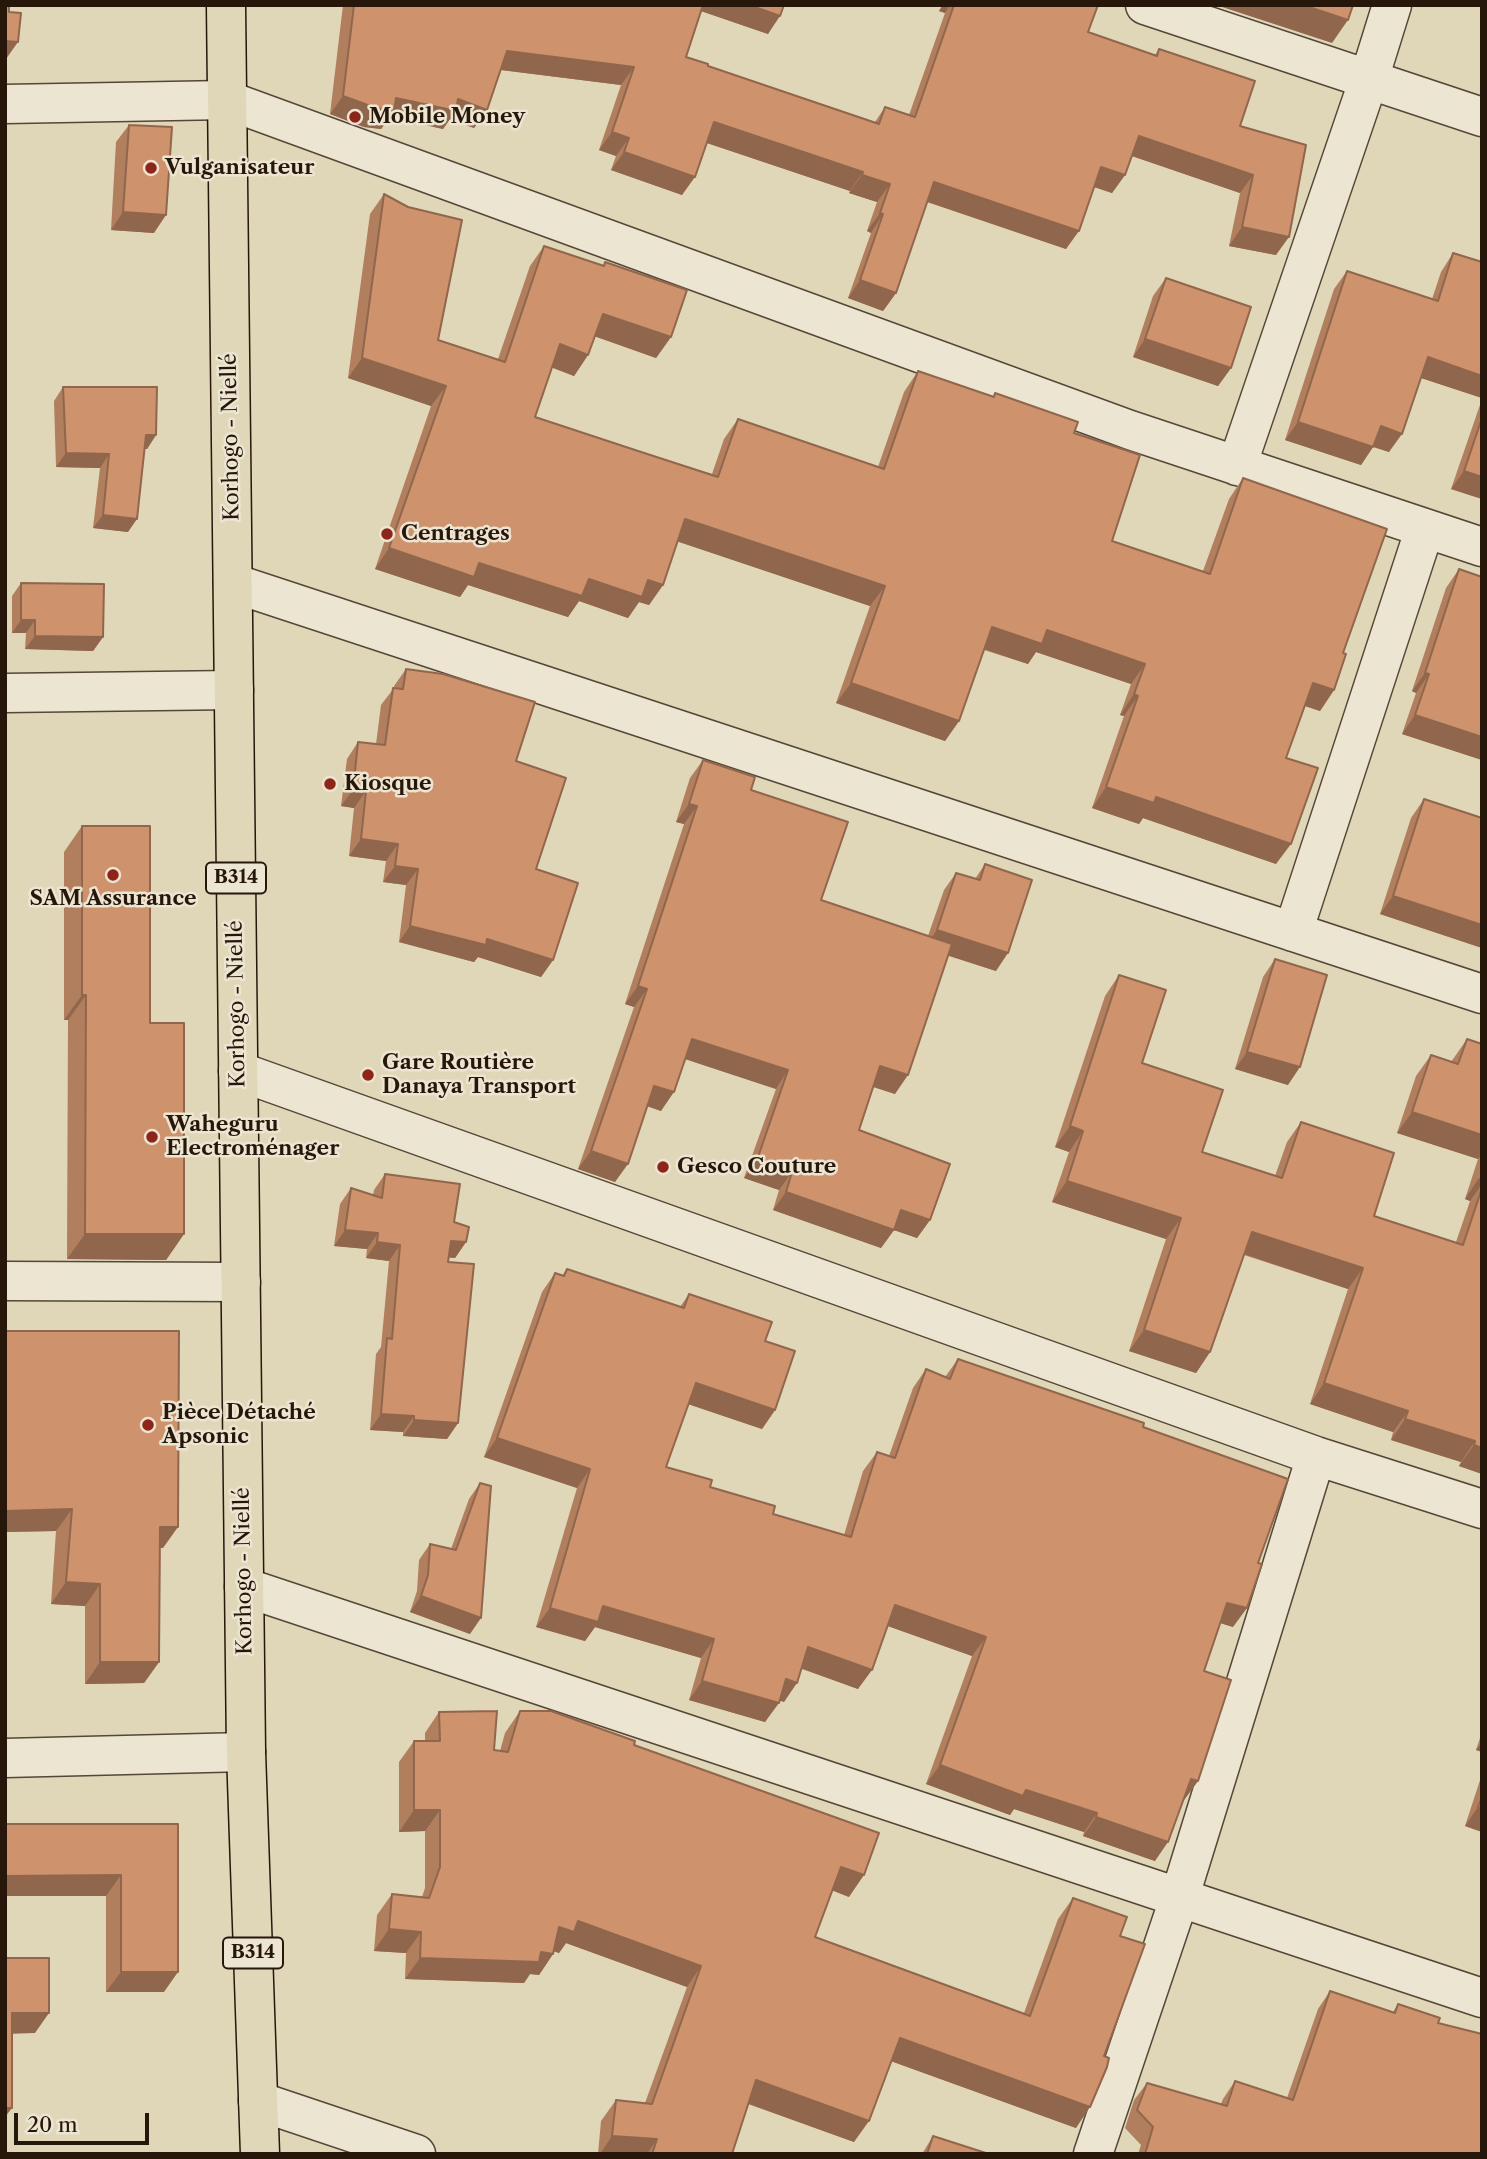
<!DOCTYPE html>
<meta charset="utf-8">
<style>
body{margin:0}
#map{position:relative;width:1487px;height:2159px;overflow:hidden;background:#e0d7b9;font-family:"Libre Caslon Text",serif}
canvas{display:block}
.frame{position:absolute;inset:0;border:7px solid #27160a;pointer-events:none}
.scale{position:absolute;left:14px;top:2113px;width:135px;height:32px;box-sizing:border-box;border:4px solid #27160a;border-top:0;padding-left:9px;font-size:21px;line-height:24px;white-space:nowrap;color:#27160a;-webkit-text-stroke:5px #ebe5d2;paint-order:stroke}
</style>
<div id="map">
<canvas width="1487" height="2159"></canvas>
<div class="frame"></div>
<div class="scale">20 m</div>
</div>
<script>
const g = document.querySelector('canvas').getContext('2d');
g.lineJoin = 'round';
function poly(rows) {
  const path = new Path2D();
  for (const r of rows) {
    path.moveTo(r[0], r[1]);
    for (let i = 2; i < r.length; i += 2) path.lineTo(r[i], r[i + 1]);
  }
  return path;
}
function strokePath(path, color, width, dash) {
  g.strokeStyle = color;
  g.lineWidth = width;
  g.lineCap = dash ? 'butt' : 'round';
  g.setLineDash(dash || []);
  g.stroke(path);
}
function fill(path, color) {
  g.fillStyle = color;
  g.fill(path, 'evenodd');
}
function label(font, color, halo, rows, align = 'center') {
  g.font = font + ' "Libre Caslon Text",serif';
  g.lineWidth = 5;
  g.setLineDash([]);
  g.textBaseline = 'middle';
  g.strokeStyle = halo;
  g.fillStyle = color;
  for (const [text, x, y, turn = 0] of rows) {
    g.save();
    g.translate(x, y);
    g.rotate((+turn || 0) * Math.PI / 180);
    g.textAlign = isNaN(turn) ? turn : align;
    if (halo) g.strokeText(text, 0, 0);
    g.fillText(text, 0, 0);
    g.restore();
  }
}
const minor = poly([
 [1145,5,1482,117],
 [5,104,227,100,1130,430,1482,547],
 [1237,466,1369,79,1392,5],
 [233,583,1482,994],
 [5,693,234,690],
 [1293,932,1425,528],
 [238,1071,1316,1456,1482,1509],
 [5,1281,241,1282],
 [244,1587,1482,1998],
 [5,1758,246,1752],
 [258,2101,416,2154],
 [1093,2154,1179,1899,1316,1456]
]);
const major = poly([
 [226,5,246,1752,260,2154]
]);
strokePath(minor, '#554636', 41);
strokePath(major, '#27160a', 41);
strokePath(minor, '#ebe5d2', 38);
strokePath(major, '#e0d7b9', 38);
fill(poly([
 [343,5,784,5,768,34,701,11,686,57,708,66,875,122,885,107,909,115,945,13,939,11,942,5,1098,5,1088,32,1155,55,1159,49,1240,126,1276,255,1229,246,1240,193,1132,156,1125,175,1112,193,1094,187,1066,249,927,202,896,293,883,311,848,298,871,233,867,231,877,202,849,193,850,191,707,143,682,195,611,170,616,156,599,150,621,85,500,70,487,110,474,128,450,119,443,129,390,117,381,129,364,127,330,114],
 [129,125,154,233,111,230,116,142],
 [384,194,438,340,498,359,530,266,544,246,603,266,605,262,671,337,656,358,595,336,588,355,574,376,552,367,535,417,632,449,712,474,724,439,738,419,878,467,904,392,918,371,993,396,995,393,1074,433,1112,541,1203,571,1229,499,1243,478,1343,653,1334,690,1320,711,1305,706,1286,758,1276,864,1143,818,1139,824,1092,808,1124,716,1120,715,1131,684,1036,652,1028,664,984,650,959,721,945,741,836,703,870,606,677,541,663,585,649,605,639,602,628,618,579,601,568,617,468,585,460,597,375,569,431,406,348,378,370,214],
 [1453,253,1482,262,1482,398,1421,378,1389,452,1373,447,1361,465,1285,440,1334,289,1347,271,1432,299,1441,272],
 [1166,278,1231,368,1218,386,1133,357,1153,296],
 [63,387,156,435,147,449,145,449,128,532,93,528,100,468,56,467,54,401],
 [1482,399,1482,499,1451,489],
 [1459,569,1482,577,1482,760,1402,734,1416,693,1412,691,1446,588],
 [21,583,103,637,93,651,25,649,26,633,12,633,12,596],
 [406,669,516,761,553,960,541,977,478,957,474,962,399,942,406,885,383,882,386,861,349,856,354,808,341,806,347,759,358,742,376,744,381,705,394,688,394,686],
 [703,760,751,790,821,900,928,936,944,890,956,873,975,879,985,864,996,971,948,955,895,1094,873,1087,859,1130,930,1220,917,1238,894,1230,881,1248,773,1210,779,1190,744,1178,776,1089,685,1059,661,1111,647,1106,615,1182,578,1169,634,1007,625,1004,684,824,676,822,690,778],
 [1424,799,1481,818,1482,814,1482,948,1380,914,1411,818],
 [82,826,184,1234,166,1260,67,1259,68,1020,64,1020,64,852],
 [1275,959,1288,1085,1235,1069,1263,977],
 [1119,975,1142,1063,1202,1152,1275,1176,1287,1142,1301,1122,1374,1216,1456,1242,1470,1201,1465,1199,1478,1159,1397,1133,1416,1076,1431,1055,1451,1062,1467,1039,1482,1044,1482,1474,1459,1466,1461,1462,1391,1440,1393,1432,1310,1404,1348,1289,1244,1255,1210,1352,1196,1373,1129,1351,1166,1239,1052,1202,1069,1152,1055,1147,1105,996],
 [385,1174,454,1222,466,1242,455,1258,449,1257,448,1262,458,1423,447,1439,403,1436,403,1432,370,1430,376,1354,381,1347,389,1261,366,1258,367,1249,334,1246,340,1204,351,1188,373,1195,374,1190],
 [567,1269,680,1307,689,1294,765,1341,775,1410,762,1429,688,1404,666,1467,710,1487,773,1514,844,1535,863,1471,877,1452,889,1456,913,1388,926,1369,945,1377,958,1359,1143,1427,1233,1627,1220,1623,1204,1671,1198,1781,1184,1800,1155,1861,1083,1836,1084,1832,1014,1809,1010,1815,926,1784,972,1656,888,1626,858,1689,802,1669,784,1702,779,1700,765,1722,689,1700,701,1658,595,1627,585,1641,536,1627,577,1488,484,1457,542,1292,555,1273,562,1276],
 [5,1331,163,1548,160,1548,159,1662,144,1683,85,1684,85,1606,51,1604,56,1531,5,1532],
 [480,1483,470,1634,410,1612,417,1591,419,1560,430,1544,451,1549,469,1499],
 [520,1711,634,1745,849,1897,832,1890,815,1937,1024,2013,1058,1919,1073,1898,1120,1936,1076,2128,891,2061,854,2142,748,2104,732,2154,598,2154,601,2121,616,2100,645,2103,687,1987,566,1943,559,1953,554,1951,553,1954,539,1975,530,1974,524,1983,405,1979,406,1953,374,1951,377,1915,392,1894,422,1897,425,1888,425,1831,399,1832,399,1762,414,1741,425,1741,425,1733,439,1712,494,1750,500,1751,505,1733],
 [1482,1732,1482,1752,1476,1750],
 [1482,1774,1482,1832,1465,1826],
 [178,1824,164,1992,106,1992,106,1896,5,1896],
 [1330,1991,1393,2012,1398,2004,1438,2023,1482,2154,1138,2154,1141,2145,1125,2128,1134,2100,1147,2083,1221,2104,1223,2099,1235,2081,1287,2098,1318,2009],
 [933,2136,989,2154,922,2154]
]), '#b17e5e');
fill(poly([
 [698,5,749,5,780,16,768,34,695,9],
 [944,5,950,5,945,13,939,11],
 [1216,5,1303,5,1348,20,1332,43],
 [5,41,18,42,6,59,5,59],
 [507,51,634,67,621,85,494,69],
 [343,96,458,99,487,110,474,128,450,119,443,129,390,117,381,129,364,127,330,114],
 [714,122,863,172,850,191,701,141],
 [612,132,629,138,616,156,599,150],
 [1139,136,1253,175,1240,193,1126,154],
 [624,152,695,177,682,195,611,170],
 [1101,167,1125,175,1112,193,1088,185],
 [862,175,890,184,877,202,849,193],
 [934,182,1079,231,1066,249,922,200],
 [123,212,166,215,154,233,111,230],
 [880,213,883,214,871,233,867,231],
 [1242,227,1289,237,1276,255,1229,246],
 [860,280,896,293,883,311,848,298],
 [603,314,671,337,656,358,588,334],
 [1145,339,1231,368,1218,386,1133,357],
 [560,344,588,355,574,376,545,365],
 [1428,357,1482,376,1482,398,1415,376],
 [362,358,446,386,431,406,348,378],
 [1298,422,1373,447,1361,465,1285,440],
 [1381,426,1402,434,1389,452,1368,445],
 [146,435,156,435,147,449,137,448],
 [66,453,109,454,100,468,56,467],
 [1464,471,1482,477,1482,499,1451,489],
 [103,515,137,519,128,532,93,528],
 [685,519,885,586,870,606,670,539],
 [389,548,479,563,589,579,648,580,663,585,649,605,639,602,628,618,579,601,568,617,468,585,460,597,375,569],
 [21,620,35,620,26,633,12,633],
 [992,627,1047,630,1145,664,1131,684,1036,652,1028,664,978,647],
 [35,636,103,637,93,651,25,649],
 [1425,673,1429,674,1416,693,1412,691],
 [851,683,959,721,945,741,836,703],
 [1313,683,1334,690,1320,711,1299,704],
 [1134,694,1138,696,1124,716,1120,715],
 [1415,715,1482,737,1482,760,1402,734],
 [1106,787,1156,797,1291,844,1276,864,1143,818,1139,824,1092,808],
 [353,790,366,791,354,808,341,806],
 [689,804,697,806,684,824,676,822],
 [361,839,398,844,386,861,349,856],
 [395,866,418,869,406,885,383,882],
 [1393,896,1482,925,1482,948,1380,914],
 [410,926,487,939,553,960,541,977,478,957,474,962,399,942],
 [937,930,1008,953,996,971,924,948],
 [638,986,647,989,634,1007,625,1004],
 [82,995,86,995,68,1020,64,1020],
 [692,1039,788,1070,776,1089,679,1057],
 [1247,1052,1300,1067,1288,1085,1235,1069],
 [880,1066,908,1075,895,1094,868,1085],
 [654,1086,674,1092,661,1111,641,1104],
 [1412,1112,1482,1135,1482,1154,1478,1159,1397,1133],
 [1070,1126,1083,1131,1069,1152,1055,1147],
 [591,1151,628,1164,615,1182,578,1169],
 [757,1160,792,1172,779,1190,744,1178],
 [1479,1178,1482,1179,1482,1184,1470,1201,1465,1199],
 [1067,1181,1181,1218,1166,1239,1052,1202],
 [786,1192,894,1230,881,1248,773,1210],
 [901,1210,930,1220,917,1238,888,1228],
 [345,1230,378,1233,367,1249,334,1246],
 [1252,1232,1363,1268,1348,1289,1238,1252],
 [85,1234,184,1234,166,1260,67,1259],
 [451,1241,466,1242,455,1258,440,1257],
 [377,1242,400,1245,389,1261,366,1258],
 [1144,1330,1210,1352,1196,1373,1129,1351],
 [696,1383,775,1410,762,1429,682,1402],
 [1324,1383,1408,1411,1393,1432,1310,1404],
 [381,1414,414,1416,403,1432,370,1430],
 [1405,1419,1475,1441,1461,1462,1391,1440],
 [414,1420,458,1423,447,1439,403,1436],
 [497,1438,590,1469,577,1488,484,1457],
 [1474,1445,1482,1448,1482,1474,1459,1466],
 [72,1509,56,1531,5,1532,5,1511],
 [160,1527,178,1527,163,1548,144,1548],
 [66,1582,100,1584,85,1606,51,1604],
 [421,1596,481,1618,470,1634,410,1612],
 [1227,1603,1247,1608,1233,1627,1214,1621],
 [895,1605,986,1637,972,1656,882,1624],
 [603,1606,714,1639,701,1658,595,1627,585,1641,536,1627,550,1608],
 [808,1647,872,1670,858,1689,795,1666],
 [100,1662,159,1662,144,1683,85,1684],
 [786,1679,797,1683,784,1702,773,1698],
 [702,1681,779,1703,765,1722,689,1700],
 [1482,1742,1482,1752,1476,1750],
 [940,1765,1026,1790,1097,1813,1084,1832,1014,1809,1010,1815,926,1784],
 [1191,1779,1198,1781,1184,1800,1178,1798],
 [1478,1807,1482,1808,1482,1832,1465,1826],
 [414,1810,440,1810,425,1831,399,1832],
 [1096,1817,1168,1842,1155,1861,1083,1836],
 [841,1867,864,1875,849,1897,826,1888],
 [121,1875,106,1896,5,1896,5,1876],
 [578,1921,701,1966,687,1987,566,1943,559,1953,544,1948,559,1927],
 [389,1929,421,1932,406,1953,374,1951],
 [541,1952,553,1954,539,1975,530,1974,524,1983,405,1979,420,1958],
 [121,1972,178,1972,164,1992,106,1992],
 [12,2013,49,2013,35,2033,5,2034],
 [900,2038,1090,2107,1076,2128,885,2059],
 [756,2080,869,2121,854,2142,741,2101],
 [5,2108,12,2108,5,2117],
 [612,2136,657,2139,647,2154,600,2154]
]), '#90664c');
const building = poly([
 [5,5,9,5,9,12,21,13,18,42,5,41,5,5],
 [354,5,703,5,686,57,708,64,708,66,879,124,885,107,915,117,954,5,1098,5,1088,32,1157,56,1159,49,1255,81,1240,126,1306,145,1289,237,1242,227,1253,175,1139,136,1125,175,1101,167,1079,231,934,182,896,293,860,280,883,214,880,213,890,184,862,175,863,172,714,122,695,177,624,152,629,138,612,132,634,67,507,51,487,110,458,99,456,111,396,98,394,111,376,108,343,96,354,5],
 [749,5,784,5,780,16,749,5],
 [1303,5,1353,5,1348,20,1303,5],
 [129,125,172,127,166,215,123,212,129,125],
 [384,194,408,207,462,220,438,340,505,362,544,246,604,266,605,262,687,290,671,337,603,314,588,355,560,344,535,417,632,449,718,477,738,419,884,469,918,371,994,397,995,393,1078,422,1074,433,1140,455,1112,541,1210,574,1243,478,1387,529,1343,653,1346,654,1334,690,1313,683,1286,758,1318,768,1291,844,1156,797,1154,803,1106,787,1138,696,1134,694,1145,664,1047,630,1042,644,992,627,959,721,851,683,885,586,685,519,663,585,648,580,642,597,589,579,582,596,479,563,474,577,389,548,446,386,362,358,384,194],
 [1453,253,1482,262,1482,376,1428,357,1402,434,1381,426,1373,447,1298,422,1347,271,1438,301,1453,253],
 [1166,278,1251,307,1231,368,1145,339,1166,278],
 [63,387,157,387,156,435,146,435,137,519,103,515,109,454,66,453,63,387],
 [1482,418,1482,477,1464,471,1482,418],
 [1459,569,1482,577,1482,737,1415,715,1429,674,1425,673,1459,569],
 [21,583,104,584,103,637,35,636,35,620,21,620,21,583],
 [406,669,443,674,535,702,516,761,566,778,536,869,578,883,553,960,487,939,486,945,410,926,418,869,395,866,398,844,361,839,366,791,353,790,358,742,385,745,393,688,403,689,406,669],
 [703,760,755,777,751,790,848,822,821,900,952,944,908,1075,880,1066,859,1130,950,1164,930,1220,901,1210,894,1230,786,1192,792,1172,757,1160,788,1070,692,1039,674,1092,654,1086,628,1164,591,1151,647,989,638,986,697,806,689,804,703,760],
 [1424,799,1482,818,1482,925,1393,896,1424,799],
 [82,826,150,826,150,1023,184,1023,184,1234,85,1234,86,995,82,995,82,826],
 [985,864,1032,880,1008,953,937,930,956,873,980,880,985,864],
 [1275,959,1327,975,1300,1067,1247,1052,1275,959],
 [1119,975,1166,990,1142,1063,1223,1090,1202,1152,1282,1178,1301,1122,1394,1153,1374,1216,1463,1245,1482,1188,1482,1448,1474,1445,1475,1441,1405,1419,1408,1411,1324,1383,1363,1268,1252,1232,1210,1352,1144,1330,1181,1218,1067,1181,1083,1131,1070,1126,1119,975],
 [1467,1039,1482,1044,1482,1135,1412,1112,1431,1055,1458,1064,1467,1039],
 [385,1174,460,1184,454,1222,469,1227,466,1242,451,1241,448,1262,474,1264,458,1423,414,1420,414,1416,381,1414,387,1338,392,1339,400,1245,377,1242,378,1233,345,1230,351,1188,382,1198,385,1174],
 [567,1269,684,1308,689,1294,772,1322,765,1341,795,1351,775,1410,696,1383,666,1467,712,1480,710,1487,775,1506,773,1514,851,1537,877,1452,895,1458,926,1369,950,1379,958,1359,1144,1423,1143,1427,1288,1479,1258,1563,1262,1564,1247,1608,1227,1603,1204,1671,1231,1680,1198,1781,1191,1779,1168,1842,1096,1817,1097,1813,1026,1790,1023,1796,940,1765,986,1637,895,1605,872,1670,808,1647,797,1683,786,1679,779,1703,702,1681,714,1639,603,1606,598,1622,550,1608,590,1469,497,1438,555,1273,564,1276,567,1269],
 [5,1331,179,1331,178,1527,160,1527,159,1662,100,1662,100,1584,66,1582,72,1509,5,1511,5,1331],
 [480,1483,491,1486,481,1618,421,1596,428,1575,430,1544,456,1550,480,1483],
 [497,1711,494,1750,508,1752,520,1711,551,1711,635,1741,634,1745,879,1833,864,1875,841,1867,815,1937,1030,2016,1073,1898,1127,1917,1120,1936,1145,1944,1104,2056,1109,2058,1107,2067,1090,2107,900,2038,869,2121,756,2080,732,2154,652,2154,657,2139,612,2136,616,2100,652,2104,701,1966,578,1921,574,1932,559,1927,553,1954,541,1952,539,1962,420,1958,421,1932,389,1929,392,1894,429,1898,440,1867,440,1810,414,1810,414,1741,440,1741,439,1712,497,1711],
 [1482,1797,1482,1808,1478,1807,1482,1797],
 [5,1824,178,1824,178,1972,121,1972,121,1875,5,1876,5,1824],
 [5,1958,49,1958,49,2013,12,2013,12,2108,5,2108,5,1958],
 [1330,1991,1395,2013,1398,2004,1440,2018,1438,2023,1482,2034,1482,2154,1145,2154,1153,2127,1137,2110,1147,2083,1227,2106,1235,2081,1293,2100,1330,1991],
 [933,2136,989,2154,927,2154,933,2136]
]);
fill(building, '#ce926d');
strokePath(building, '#90664c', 2);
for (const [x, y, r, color] of [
 [355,117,7,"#8f2418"],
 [151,168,7,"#8f2418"],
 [387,534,7,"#8f2418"],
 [330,784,7,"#8f2418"],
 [113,875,7,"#8f2418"],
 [368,1075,7,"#8f2418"],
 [152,1137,7,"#8f2418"],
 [663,1167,7,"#8f2418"],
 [148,1425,7,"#8f2418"]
]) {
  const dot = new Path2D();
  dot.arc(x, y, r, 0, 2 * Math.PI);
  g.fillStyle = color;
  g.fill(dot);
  strokePath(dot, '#ebe5d2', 2.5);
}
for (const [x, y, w] of [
 [236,878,60],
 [253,1953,60]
]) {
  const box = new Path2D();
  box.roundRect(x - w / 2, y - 15.5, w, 31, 5);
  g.fillStyle = '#ebe5d2';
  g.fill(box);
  strokePath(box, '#27160a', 2);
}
label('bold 19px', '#27160a', null, [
 ["B314",236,878],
 ["B314",253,1953]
]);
label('bold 21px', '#27160a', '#ebe5d2', [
 ["Mobile Money",369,117],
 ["Vulganisateur",165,168],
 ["Centrages",401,534],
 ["Kiosque",344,784],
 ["SAM Assurance",113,899,"center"],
 ["Gare Routière",382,1063],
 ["Danaya Transport",382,1087],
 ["Waheguru",166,1125],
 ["Electroménager",166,1149],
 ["Gesco Couture",677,1167],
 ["Pièce Détaché",162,1413],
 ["Apsonic",162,1437]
], 'left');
label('21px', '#27160a', '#ebe5d2', [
 ["Korhogo - Niellé",231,437,-91],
 ["Korhogo - Niellé",237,1004,-91],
 ["Korhogo - Niellé",244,1571,-91]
]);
</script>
